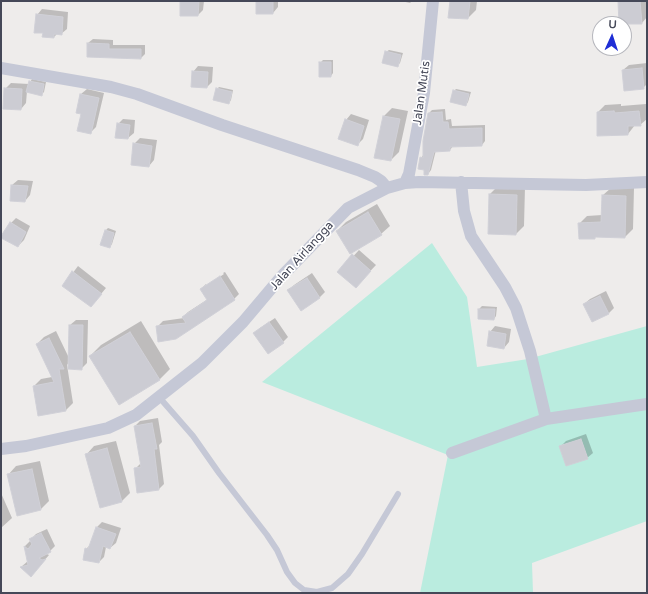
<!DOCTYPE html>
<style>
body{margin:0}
#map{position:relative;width:648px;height:594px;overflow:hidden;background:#eeeceb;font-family:"Varela Round",sans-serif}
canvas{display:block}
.frame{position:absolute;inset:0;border:2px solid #454858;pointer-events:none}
.north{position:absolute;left:592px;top:16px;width:40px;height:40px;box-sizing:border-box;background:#fff;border:1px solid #b5b6bc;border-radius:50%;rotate:3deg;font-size:11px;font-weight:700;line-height:16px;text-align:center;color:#454858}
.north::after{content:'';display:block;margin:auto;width:14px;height:18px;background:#1f2ed5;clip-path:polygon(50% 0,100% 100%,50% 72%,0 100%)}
</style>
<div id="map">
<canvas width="648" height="594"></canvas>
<div class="frame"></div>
<div class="north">U</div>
</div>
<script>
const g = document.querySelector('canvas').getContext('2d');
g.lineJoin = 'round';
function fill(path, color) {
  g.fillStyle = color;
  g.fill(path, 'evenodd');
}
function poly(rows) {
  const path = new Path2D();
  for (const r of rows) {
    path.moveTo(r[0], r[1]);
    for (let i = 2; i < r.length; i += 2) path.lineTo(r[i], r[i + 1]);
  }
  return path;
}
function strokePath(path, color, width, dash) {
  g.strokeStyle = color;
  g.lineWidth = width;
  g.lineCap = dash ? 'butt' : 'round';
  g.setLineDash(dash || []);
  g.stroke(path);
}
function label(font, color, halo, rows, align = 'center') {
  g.font = font + ' "Varela Round",sans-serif';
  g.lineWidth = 3.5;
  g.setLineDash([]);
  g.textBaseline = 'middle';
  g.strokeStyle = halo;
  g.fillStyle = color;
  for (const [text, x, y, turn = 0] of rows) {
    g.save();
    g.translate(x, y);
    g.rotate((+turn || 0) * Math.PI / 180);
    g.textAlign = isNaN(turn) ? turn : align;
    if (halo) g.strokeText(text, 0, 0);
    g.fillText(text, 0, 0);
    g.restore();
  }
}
fill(poly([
 [432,243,467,297,477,367,528,359,647,326,647,521,532,563,533,593,420,593,448,455,262,382]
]), '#baecdf');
fill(poly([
 [181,1,204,1,203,10,198,15,181,15],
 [257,1,278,1,278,7,273,13],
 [401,1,412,1,410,3],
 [451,1,477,1,476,10,468,18],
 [619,1,647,1,647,17,642,23],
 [42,9,68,12,67,29,61,34,57,34,54,37,44,32,37,15],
 [93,39,113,40,113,45,145,45,145,54,141,58,88,43],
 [389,50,403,53,400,63,398,65,386,52],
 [323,60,333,60,333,73,331,76,320,63],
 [647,63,647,84,643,88,623,70,629,65],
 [198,66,213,67,212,82,207,87,193,72],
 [32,79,46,82,44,92,41,95,27,91,26,103,21,109,5,89,11,83,29,84],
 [219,87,233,90,231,100,229,103,217,89],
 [87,89,104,93,96,127,90,133,82,113,81,94],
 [456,89,471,92,468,102,466,105,454,91],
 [621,104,621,106,646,104,647,119,640,125,635,125,628,134,598,112,605,105],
 [392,108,408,111,399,152,391,160,375,157,384,116],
 [445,109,446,120,451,119,452,126,485,125,485,141,482,145,453,146,450,150,436,150,431,170,428,174,421,158,424,154,429,113,432,110],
 [351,114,369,120,363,139,357,145,346,120],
 [123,119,135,120,134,133,128,138,116,137,118,124],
 [140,138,157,140,154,160,149,166,134,144],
 [18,180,33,181,30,195,25,201,12,185],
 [498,186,525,187,524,226,516,234,490,194],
 [611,188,634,188,633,229,625,237,596,236,595,238,579,224,587,216,602,215,603,195],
 [377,204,390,226,381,234,338,230,346,222],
 [16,218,30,226,24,240,18,246,11,223],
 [108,228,116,231,112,244,110,247,105,231],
 [359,250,376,265,361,281,339,272],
 [78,266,106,288,91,306,63,286],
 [225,272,239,294,234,299,176,338,158,326,163,321,184,318,183,317,188,312,208,299,201,289,206,284,206,286,224,274,223,273],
 [312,273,325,292,320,297,301,310,288,291,294,285],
 [606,291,614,308,609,313,584,304,590,299],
 [482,306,497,307,496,316,494,319,479,318,479,309],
 [275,318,288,337,283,342,255,333,260,328],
 [76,320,88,320,87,363,81,369,69,362,67,365,73,403,66,410,34,386,41,379,52,377,37,344,44,337,56,331,69,358,70,325],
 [141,321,170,369,159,380,90,356,101,345],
 [495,326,511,329,509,342,504,348,490,332],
 [158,418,162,442,159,445,164,484,159,489,135,469,141,463,135,426,140,421],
 [586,434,593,453,587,458,560,447,566,441],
 [116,441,130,493,122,501,100,507,86,455,94,446],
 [40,461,49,501,41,509,8,475,16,466],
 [1,493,12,518,1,528],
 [102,522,121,528,116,543,110,548,106,547,104,557,99,562,86,549,91,544,97,527],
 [47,529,55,546,50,551,45,553,49,555,36,570,21,567,28,561,25,546,30,541,33,543,31,539,36,534],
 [80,592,91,593,79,593]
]), '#0003');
const building = poly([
 [180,1,199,1,198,16,180,16,180,1],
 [256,1,273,1,273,14,256,14,256,1],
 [450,1,470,1,468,19,448,18,450,1],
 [618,1,640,1,642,24,619,24,618,1],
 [36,14,63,17,62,35,54,34,54,38,42,37,43,33,34,33,36,14],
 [87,43,109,44,109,49,141,49,141,59,87,57,87,43],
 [385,51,401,55,398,67,382,63,385,51],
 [319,62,331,62,331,77,319,77,319,62],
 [642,68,644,89,624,91,622,70,642,68],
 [192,71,208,72,207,88,191,87,192,71],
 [29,81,44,84,42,96,26,92,29,81],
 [4,88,22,89,21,110,3,109,4,88],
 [216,88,232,92,229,104,213,100,216,88],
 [453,90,469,94,466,106,450,102,453,90],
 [80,94,99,98,91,134,77,131,81,114,76,113,80,94],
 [614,111,615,113,639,111,641,126,628,126,628,135,597,136,597,112,614,111],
 [442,112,443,122,448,122,449,129,482,128,482,146,450,147,450,151,434,152,428,175,424,175,424,170,418,169,420,157,423,158,423,141,428,113,442,112],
 [383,116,400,119,391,161,374,158,383,116],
 [345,119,364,126,358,146,338,139,345,119],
 [117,123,130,125,128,139,115,138,117,123],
 [133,143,152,146,149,167,131,165,133,143],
 [11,185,28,186,25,202,10,201,11,185],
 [489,194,517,195,516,235,488,234,489,194],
 [602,195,626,196,625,238,595,237,595,239,579,239,578,223,601,222,602,195],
 [368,212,382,235,350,254,336,231,368,212],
 [10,222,26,232,18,247,1,238,1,236,10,222],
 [105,230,114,233,110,248,100,245,105,230],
 [352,254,371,271,356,288,337,272,352,254],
 [72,271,102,294,91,307,62,286,72,271],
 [220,276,235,300,176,339,158,342,156,326,186,323,182,317,207,300,200,289,220,276],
 [307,278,320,298,301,311,287,290,307,278],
 [600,296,609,314,592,322,583,304,600,296],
 [478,309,495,309,494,320,478,319,478,309],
 [269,322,284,343,268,354,253,333,269,322],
 [69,325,83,325,82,370,68,369,69,325],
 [489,331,506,334,504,349,487,346,489,331],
 [130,332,160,380,119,405,89,356,130,332],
 [49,338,64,369,59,369,66,411,38,416,33,386,54,382,36,344,49,338],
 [152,423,157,449,154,449,159,490,137,493,134,468,141,467,134,426,152,423],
 [581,439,588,459,566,466,559,446,581,439],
 [107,448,122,502,100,508,85,454,107,448],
 [32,469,41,510,17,516,7,474,32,469],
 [96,527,116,534,110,549,103,546,99,563,83,560,85,548,88,549,96,527],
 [41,533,51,552,39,558,42,560,46,559,31,577,20,567,28,565,24,546,28,549,32,544,29,539,41,533]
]);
fill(building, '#ccccd3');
strokePath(building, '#d0d0d7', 1);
strokePath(poly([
 [159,397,193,436,219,473,267,535,277,550,287,572,295,583,304,590,317,592,332,588,348,574,362,554,398,494]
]), '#c5c8d6', 6);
strokePath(poly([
 [1,68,111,87,137,94,222,125,358,170,375,177,381,181,387,188],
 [461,182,464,211,471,236,505,287,516,308,530,351,546,419],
 [405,183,409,174,424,93,433,1],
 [1,449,26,446,108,428,136,415,202,363,243,322,281,277,348,208,387,188,405,183,419,182,586,185,647,182],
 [452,453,546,419,647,404]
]), '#c5c8d6', 12);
label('12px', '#454858', '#fff', [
 ["Jalan Mutis",422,93,-82],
 ["Jalan Airlangga",302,256,-48]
]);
</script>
